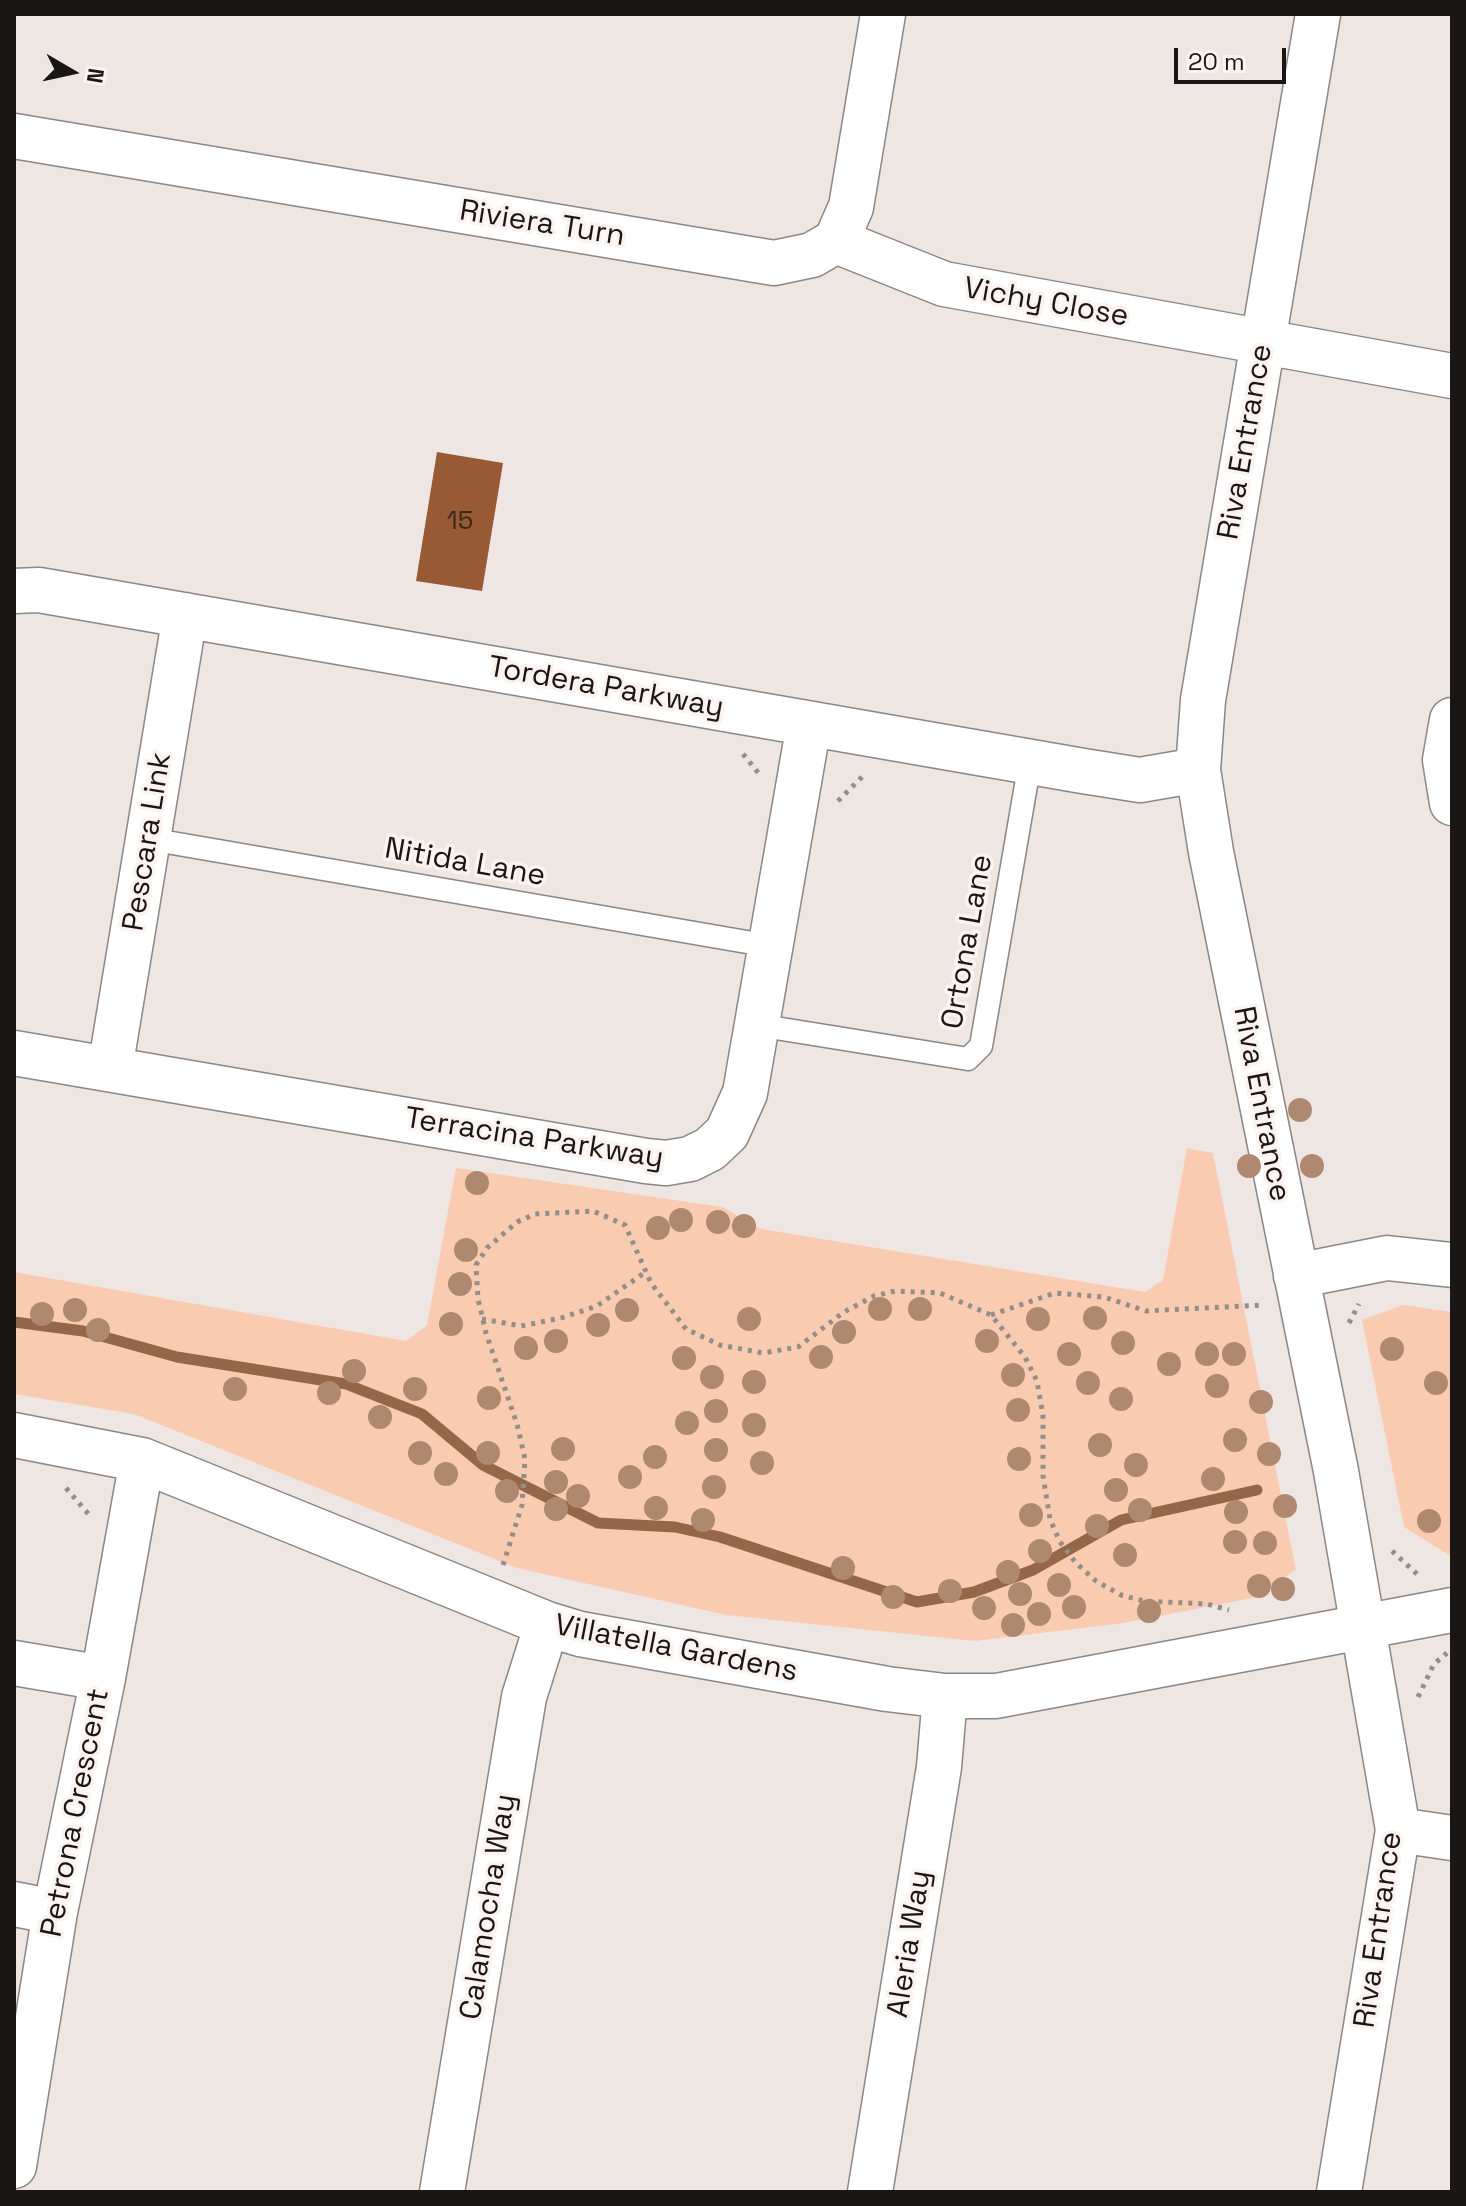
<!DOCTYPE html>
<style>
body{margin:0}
#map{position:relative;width:1466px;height:2206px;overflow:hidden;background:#ede6e2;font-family:"Space Grotesk",sans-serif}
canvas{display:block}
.frame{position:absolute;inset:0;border:16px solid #191615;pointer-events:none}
.north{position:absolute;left:32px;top:32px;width:80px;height:80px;-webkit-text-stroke:6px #fbf3ef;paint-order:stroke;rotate:99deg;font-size:22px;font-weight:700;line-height:32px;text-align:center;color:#191615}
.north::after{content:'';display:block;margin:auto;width:28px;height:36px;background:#191615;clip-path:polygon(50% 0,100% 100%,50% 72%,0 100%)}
.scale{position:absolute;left:1174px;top:48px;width:112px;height:36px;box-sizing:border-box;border:4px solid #191615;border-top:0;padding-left:10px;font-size:24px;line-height:28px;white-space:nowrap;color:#191615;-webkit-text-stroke:6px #fbf3ef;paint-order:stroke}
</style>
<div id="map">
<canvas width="1466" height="2206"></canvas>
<div class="frame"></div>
<div class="north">N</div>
<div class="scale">20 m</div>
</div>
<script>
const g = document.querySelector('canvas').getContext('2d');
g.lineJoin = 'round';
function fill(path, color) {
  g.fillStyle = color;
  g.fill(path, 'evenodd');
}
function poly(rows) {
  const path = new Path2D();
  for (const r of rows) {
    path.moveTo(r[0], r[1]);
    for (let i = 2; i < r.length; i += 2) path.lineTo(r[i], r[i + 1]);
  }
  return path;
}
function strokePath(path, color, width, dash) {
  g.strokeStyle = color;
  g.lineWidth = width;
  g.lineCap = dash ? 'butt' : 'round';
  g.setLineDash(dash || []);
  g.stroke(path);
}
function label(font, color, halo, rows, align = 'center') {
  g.font = font + ' "Space Grotesk",sans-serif';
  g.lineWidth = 7;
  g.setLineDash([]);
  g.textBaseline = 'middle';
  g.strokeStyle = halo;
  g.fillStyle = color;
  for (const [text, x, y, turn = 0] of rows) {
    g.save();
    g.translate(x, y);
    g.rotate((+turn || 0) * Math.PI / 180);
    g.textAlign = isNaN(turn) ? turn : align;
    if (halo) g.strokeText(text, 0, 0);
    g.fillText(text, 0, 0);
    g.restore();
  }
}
fill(poly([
 [1187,1148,1213,1153,1296,1570,1252,1598,1123,1623,975,1641,726,1615,517,1568,134,1414,14,1394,14,1272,406,1341,427,1325,456,1168,722,1207,761,1229,1145,1292,1163,1280],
 [1403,1305,1452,1312,1452,1557,1404,1527,1362,1320]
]), '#f9ccb2');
strokePath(poly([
 [14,1322,83,1331,177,1357,346,1384,422,1414,483,1465,598,1523,675,1527,720,1537,917,1602,974,1592,1033,1570,1121,1520,1257,1490]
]), '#94664a', 11);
fill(poly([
 [437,452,503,463,482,591,416,581]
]), '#975a34');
const lane = poly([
 [149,839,770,946],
 [757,1025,968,1059,981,1046,1030,762]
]);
const street = poly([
 [1318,14,1203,700,1198,770,1211,852,1336,1471,1398,1830,1339,2192],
 [14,136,774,263,812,255,836,241,851,207,883,14],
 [836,241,944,284,1452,376],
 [14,591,39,590,1083,771,1140,780,1198,770],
 [1452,720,1445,760,1452,803],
 [14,1053,646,1161,666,1163,690,1159,710,1149,727,1133,745,1093,809,724],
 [110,1069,185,615],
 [1296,1276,1387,1258,1452,1265],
 [14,1435,142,1460,547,1624,580,1634,887,1689,945,1696,996,1696,1452,1610],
 [14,1663,103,1678],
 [1398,1830,1452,1838],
 [14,1904,55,1912],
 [14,2166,55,1912,103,1678,142,1460],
 [442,2192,524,1697,547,1624],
 [870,2192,939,1767,945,1696]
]);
strokePath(lane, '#8d8683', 25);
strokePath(street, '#8d8683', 47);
strokePath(poly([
 [743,754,760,775],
 [838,801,865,774],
 [991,1315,1055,1293,1104,1297,1146,1311,1263,1305],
 [482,1319,521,1326,561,1318,597,1306,647,1271],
 [1349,1323,1359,1304],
 [66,1488,91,1517],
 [1392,1551,1417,1574],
 [503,1565,522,1505,525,1459,517,1424,486,1333,478,1299,476,1265,487,1248,517,1222,535,1214,593,1211,625,1225,651,1283,686,1329,720,1345,763,1353,798,1347,844,1312,874,1296,895,1291,940,1293,991,1315,1025,1357,1037,1381,1043,1416,1043,1476,1050,1519,1060,1542,1076,1563,1096,1581,1121,1595,1144,1601,1207,1604,1229,1610],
 [1418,1697,1434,1664,1447,1653]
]), '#938e8b', 5, [4, 6]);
strokePath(lane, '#fff', 22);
strokePath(street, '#fff', 44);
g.fillStyle = '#ae896f';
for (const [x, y] of [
 [1300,1110],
 [1249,1166],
 [1312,1166],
 [477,1183],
 [681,1220],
 [718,1222],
 [744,1226],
 [658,1228],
 [466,1250],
 [460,1284],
 [880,1309],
 [920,1309],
 [75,1310],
 [627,1310],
 [42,1314],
 [1095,1318],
 [749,1319],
 [1038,1319],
 [451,1324],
 [598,1325],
 [98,1330],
 [844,1332],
 [556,1341],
 [987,1341],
 [1123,1343],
 [526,1348],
 [1392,1349],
 [1069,1354],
 [1207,1354],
 [1234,1354],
 [821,1357],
 [684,1358],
 [1169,1364],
 [354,1371],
 [1013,1375],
 [712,1377],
 [754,1382],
 [1088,1383],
 [1436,1383],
 [1217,1386],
 [235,1389],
 [415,1389],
 [329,1393],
 [489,1398],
 [1121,1399],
 [1261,1402],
 [1018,1410],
 [716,1411],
 [380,1417],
 [687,1423],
 [754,1425],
 [1235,1440],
 [1100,1445],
 [563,1449],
 [716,1450],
 [420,1453],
 [488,1453],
 [1269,1454],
 [655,1457],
 [1019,1459],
 [762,1463],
 [1136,1465],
 [446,1474],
 [630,1477],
 [1213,1479],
 [556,1482],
 [714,1487],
 [1116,1490],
 [507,1491],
 [578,1496],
 [1285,1506],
 [656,1508],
 [556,1509],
 [1140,1510],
 [1236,1512],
 [1031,1515],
 [703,1520],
 [1429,1521],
 [1097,1526],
 [1235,1542],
 [1265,1543],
 [1040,1551],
 [1125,1555],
 [843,1568],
 [1008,1572],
 [1059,1585],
 [1259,1586],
 [1283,1589],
 [950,1591],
 [1020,1594],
 [893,1597],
 [1074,1607],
 [984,1608],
 [1149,1611],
 [1039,1614],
 [1013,1625]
]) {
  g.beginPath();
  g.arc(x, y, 12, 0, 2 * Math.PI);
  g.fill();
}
label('26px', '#38271d', null, [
 ["15",460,522]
]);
label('30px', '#191615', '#fbf3ef', [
 ["Riviera Turn",542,224,9],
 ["Vichy Close",1046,303,10],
 ["Riva Entrance",1246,442,-80],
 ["Tordera Parkway",606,688,10],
 ["Pescara Link",148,842,-81],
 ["Nitida Lane",465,863,10],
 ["Ortona Lane",968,942,-80],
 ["Riva Entrance",1261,1104,79],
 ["Terracina Parkway",534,1139,9],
 ["Villatella Gardens",676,1649,11],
 ["Petrona Crescent",76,1813,-79],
 ["Calamocha Way",489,1907,-81],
 ["Riva Entrance",1379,1930,-82],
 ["Aleria Way",910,1944,-81]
]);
</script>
